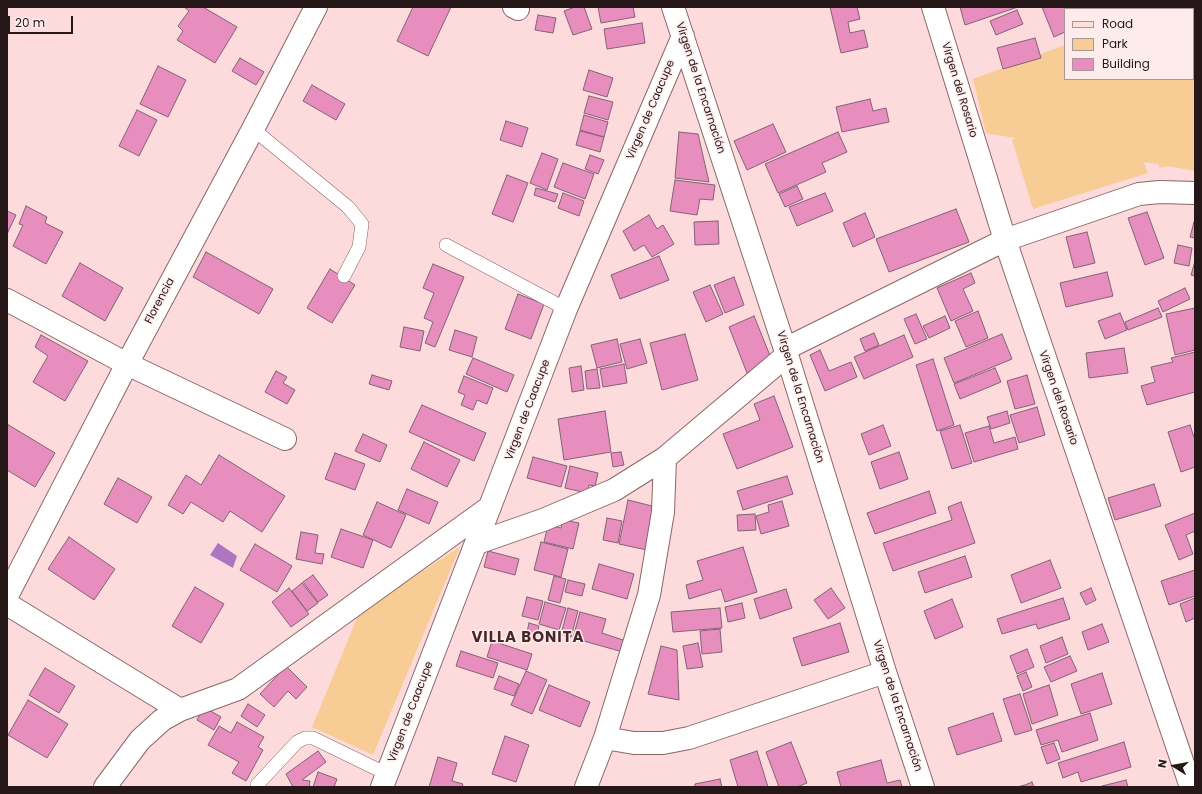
<!DOCTYPE html>
<meta charset="utf-8">
<style>
body{margin:0}
#map{position:relative;width:1202px;height:794px;overflow:hidden;background:#fddadb;font-family:Poppins,sans-serif}
canvas{display:block}
.frame{position:absolute;inset:0;border:8px solid #261718;pointer-events:none}
.legend{position:absolute;left:1064px;top:8px;width:130px;height:72px;box-sizing:border-box;background:#feeced;border:1px solid #a89798;margin:0;padding:5px 7px;list-style:none;font-size:12px;color:#261718}
.legend li{display:flex;align-items:center;gap:8px;height:20px}
.legend b{width:20px;border:1px solid #a89798}
.north{position:absolute;left:1154px;top:746px;width:40px;height:40px;-webkit-text-stroke:3px #feeced;paint-order:stroke;rotate:281deg;font-size:11px;font-weight:700;line-height:16px;text-align:center;color:#261718}
.north::after{content:'';display:block;margin:auto;width:14px;height:18px;background:#261718;clip-path:polygon(50% 0,100% 100%,50% 72%,0 100%)}
.scale{position:absolute;left:8px;top:16px;width:65px;height:18px;box-sizing:border-box;border:2px solid #261718;border-top:0;padding-left:5px;font-size:12px;line-height:14px;white-space:nowrap;color:#261718;-webkit-text-stroke:3px #feeced;paint-order:stroke}
</style>
<div id="map">
<canvas width="1202" height="794"></canvas>
<div class="frame"></div>
<ul class="legend">
<li><b style="height:5px;background:#fce2d6"></b>Road</li>
<li><b style="height:11px;background:#f8cd95"></b>Park</li>
<li><b style="height:11px;background:#e78ebf"></b>Building</li>
</ul>
<div class="north">N</div>
<div class="scale">20 m</div>
</div>
<script>
const g = document.querySelector('canvas').getContext('2d');
g.lineJoin = 'round';
function fill(path, color) {
  g.fillStyle = color;
  g.fill(path, 'evenodd');
}
function poly(rows) {
  const path = new Path2D();
  for (const r of rows) {
    path.moveTo(r[0], r[1]);
    for (let i = 2; i < r.length; i += 2) path.lineTo(r[i], r[i + 1]);
  }
  return path;
}
function strokePath(path, color, width, dash) {
  g.strokeStyle = color;
  g.lineWidth = width;
  g.lineCap = dash ? 'butt' : 'round';
  g.setLineDash(dash || []);
  g.stroke(path);
}
function label(font, color, halo, rows, align = 'center') {
  g.font = font + ' Poppins,sans-serif';
  g.lineWidth = 3;
  g.setLineDash([]);
  g.textBaseline = 'middle';
  g.strokeStyle = halo;
  g.fillStyle = color;
  for (const [text, x, y, turn = 0] of rows) {
    g.save();
    g.translate(x, y);
    g.rotate((+turn || 0) * Math.PI / 180);
    g.textAlign = isNaN(turn) ? turn : align;
    if (halo) g.strokeText(text, 0, 0);
    g.fillText(text, 0, 0);
    g.restore();
  }
}
fill(poly([
 [1065,45,1065,79,1193,79,1193,59,1195,65,1195,171,1168,166,1160,168,1158,164,1144,162,1148,173,1033,209,1012,140,1015,138,986,133,973,79],
 [460,547,373,755,312,727,360,611]
]), '#f8cd95');
fill(poly([
 [218,543,237,556,233,568,210,555]
]), '#ad76c1');
const building = poly([
 [184,7,203,7,237,27,215,63,177,40,183,31,178,26,189,11,184,7],
 [413,7,451,7,428,56,397,41,413,7],
 [575,7,584,7,592,29,573,35,564,11,575,7],
 [598,7,633,7,635,17,601,23,598,7],
 [830,7,857,7,860,19,848,22,850,33,864,30,868,47,841,53,830,7],
 [960,7,1018,7,965,25,960,7],
 [1042,7,1085,7,1086,9,1065,9,1065,32,1054,37,1042,7],
 [1103,7,1134,7,1129,9,1104,9,1103,7],
 [1017,10,1023,24,996,35,990,21,1017,10],
 [538,15,556,18,553,33,535,30,538,15],
 [642,23,645,43,607,49,604,29,642,23],
 [1035,38,1041,58,1003,69,997,48,1035,38],
 [240,58,264,72,256,85,232,71,240,58],
 [158,66,186,80,168,117,140,104,158,66],
 [589,70,613,78,607,97,583,90,589,70],
 [312,85,345,104,336,120,303,101,312,85],
 [589,96,613,102,608,120,584,113,589,96],
 [870,99,873,111,886,108,889,122,842,132,836,107,870,99],
 [137,110,157,120,139,156,119,146,137,110],
 [584,115,608,122,604,137,580,130,584,115],
 [506,121,528,128,522,147,500,140,506,121],
 [773,124,786,152,747,170,734,141,773,124],
 [580,131,604,137,600,152,576,145,580,131],
 [679,132,698,134,709,182,675,178,679,132],
 [838,132,847,152,822,163,826,172,778,193,765,164,838,132],
 [542,153,558,159,547,190,530,183,542,153],
 [590,155,604,160,598,174,585,169,590,155],
 [563,163,594,174,585,199,554,187,563,163],
 [507,175,528,183,513,222,492,214,507,175],
 [675,180,715,185,713,200,700,199,697,215,670,211,675,180],
 [797,186,803,199,785,207,779,194,797,186],
 [536,188,558,194,555,202,534,195,536,188],
 [563,193,584,201,579,216,558,208,563,193],
 [825,193,833,211,797,226,789,207,825,193],
 [26,206,47,217,45,223,63,232,46,264,13,246,23,225,19,224,26,206],
 [956,209,969,242,889,272,876,239,956,209],
 [7,211,16,215,7,234,7,211],
 [1147,212,1164,258,1145,265,1128,218,1147,212],
 [865,213,875,237,853,247,843,223,865,213],
 [649,215,657,229,663,225,674,244,652,257,644,245,634,251,623,231,649,215],
 [718,221,719,244,695,245,694,222,718,221],
 [1194,222,1195,222,1195,238,1190,237,1194,222],
 [1087,232,1095,263,1074,268,1066,237,1087,232],
 [1178,245,1192,248,1189,266,1174,263,1178,245],
 [206,252,273,289,259,314,193,277,206,252],
 [659,256,669,280,620,299,611,275,659,256],
 [1195,261,1195,276,1191,275,1195,261],
 [80,263,123,288,105,321,62,296,80,263],
 [433,264,464,277,435,347,425,343,433,322,424,318,434,293,423,288,433,264],
 [330,269,355,285,332,323,307,308,330,269],
 [1107,272,1113,296,1066,307,1060,283,1107,272],
 [971,273,975,283,963,289,973,311,951,321,937,288,971,273],
 [734,277,744,305,725,313,714,285,734,277],
 [710,285,723,314,706,322,693,292,710,285],
 [1185,288,1190,299,1163,312,1158,301,1185,288],
 [518,294,544,304,531,339,505,329,518,294],
 [1158,308,1162,317,1128,330,1125,322,1158,308],
 [1195,308,1195,350,1175,355,1166,314,1195,308],
 [978,311,988,338,966,347,955,321,978,311],
 [1120,313,1127,330,1105,339,1098,321,1120,313],
 [916,314,927,339,915,344,904,319,916,314],
 [754,316,773,363,747,373,729,327,754,316],
 [945,316,950,328,929,338,923,326,945,316],
 [404,327,424,331,420,351,400,347,404,327],
 [455,330,477,337,472,357,449,350,455,330],
 [874,333,879,345,865,351,860,339,874,333],
 [685,334,698,380,662,390,650,343,685,334],
 [1002,334,1012,359,954,383,944,358,1002,334],
 [41,335,88,361,65,401,33,382,48,356,35,347,41,335],
 [904,335,913,357,864,379,854,357,904,335],
 [617,339,622,362,597,368,591,345,617,339],
 [640,339,647,363,627,369,620,344,640,339],
 [1124,348,1128,373,1089,378,1086,353,1124,348],
 [820,350,829,371,851,362,857,377,825,391,810,355,820,350],
 [1195,352,1195,392,1147,405,1141,386,1155,382,1151,367,1173,362,1171,358,1195,352],
 [473,358,514,375,507,392,466,374,473,358],
 [933,359,954,425,937,431,916,365,933,359],
 [624,364,627,383,603,387,600,369,624,364],
 [581,366,584,390,572,392,569,368,581,366],
 [995,368,1001,382,960,399,954,384,995,368],
 [597,369,600,388,587,389,585,371,597,369],
 [276,371,287,377,283,383,295,390,287,404,265,392,276,371],
 [372,375,392,381,389,390,369,384,372,375],
 [1027,375,1035,404,1015,409,1007,381,1027,375],
 [464,376,493,388,487,404,477,400,473,410,461,405,465,395,458,392,464,376],
 [774,396,793,447,737,469,723,434,760,420,754,404,774,396],
 [422,405,486,433,474,461,409,432,422,405],
 [1037,407,1045,435,1019,443,1010,415,1037,407],
 [605,411,611,452,564,460,558,419,605,411],
 [1007,411,1010,423,991,429,987,417,1007,411],
 [7,424,55,453,35,487,7,470,7,424],
 [883,425,891,446,869,455,861,434,883,425],
 [960,425,972,463,952,469,940,431,960,425],
 [1190,425,1195,440,1195,467,1181,472,1168,432,1190,425],
 [989,426,994,443,1015,437,1018,449,974,462,965,433,989,426],
 [363,434,387,445,380,462,355,451,363,434],
 [424,442,460,460,447,487,411,469,424,442],
 [621,452,624,465,613,467,611,453,621,452],
 [899,452,908,479,880,489,871,462,899,452],
 [335,453,365,464,355,490,325,479,335,453],
 [219,455,285,496,262,532,230,511,223,522,191,502,183,514,168,505,186,475,201,485,219,455],
 [533,457,567,466,561,487,527,478,533,457],
 [570,466,598,473,595,486,589,485,587,493,565,488,570,466],
 [787,476,793,494,743,510,737,491,787,476],
 [118,478,152,497,137,523,104,504,118,478],
 [1154,484,1161,506,1115,520,1108,498,1154,484],
 [407,489,438,502,429,524,398,510,407,489],
 [929,491,936,513,875,534,867,513,929,491],
 [628,500,656,507,647,550,619,544,628,500],
 [782,501,789,526,761,534,756,516,769,512,768,505,782,501],
 [377,502,406,515,391,548,363,535,377,502],
 [961,502,975,543,893,571,883,543,952,520,948,507,961,502],
 [1195,513,1195,531,1186,535,1193,554,1179,560,1165,525,1195,513],
 [755,514,756,530,738,531,737,515,755,514],
 [607,518,622,521,618,543,603,540,607,518],
 [563,520,579,523,573,549,544,542,548,525,561,528,563,520],
 [341,529,373,540,363,568,331,557,341,529],
 [301,532,318,535,315,553,324,554,322,564,296,559,301,532],
 [69,537,115,569,94,600,48,569,69,537],
 [541,542,568,549,561,577,534,570,541,542],
 [255,544,292,566,277,592,240,570,255,544],
 [743,547,757,592,725,602,721,589,689,599,686,585,703,580,697,561,743,547],
 [488,551,519,559,515,575,484,567,488,551],
 [965,556,972,577,925,593,918,572,965,556],
 [1050,560,1061,588,1021,603,1011,575,1050,560],
 [599,564,634,574,627,599,592,589,599,564],
 [1195,570,1195,596,1169,605,1161,581,1195,570],
 [313,575,328,595,318,602,303,582,313,575],
 [554,576,566,579,560,603,548,600,554,576],
 [568,580,585,584,582,596,565,592,568,580],
 [302,583,318,603,307,611,292,591,302,583],
 [195,587,224,604,201,643,172,626,195,587],
 [289,588,309,614,291,627,272,602,289,588],
 [831,588,845,608,828,619,814,600,831,588],
 [1091,588,1096,600,1086,605,1080,593,1091,588],
 [786,589,792,608,760,619,754,599,786,589],
 [527,597,543,601,538,620,522,616,527,597],
 [1063,598,1070,619,1038,629,1036,624,1002,634,997,619,1063,598],
 [1195,598,1195,618,1186,622,1180,604,1195,598],
 [952,599,963,627,935,639,924,611,952,599],
 [545,602,566,608,559,630,539,624,545,602],
 [742,603,745,618,728,622,725,607,742,603],
 [568,608,578,611,571,637,561,634,568,608],
 [720,608,722,628,673,632,671,612,720,608],
 [580,612,606,619,602,633,626,641,623,652,573,638,580,612],
 [529,623,539,626,536,639,526,637,529,623],
 [840,623,849,652,802,666,793,638,840,623],
 [1102,624,1109,642,1088,650,1082,632,1102,624],
 [720,629,722,652,702,654,700,631,720,629],
 [1062,637,1068,654,1046,663,1040,646,1062,637],
 [492,641,532,654,527,670,487,657,492,641],
 [698,643,703,667,687,669,683,646,698,643],
 [661,646,677,650,679,700,648,694,661,646],
 [1027,649,1034,667,1017,674,1010,656,1027,649],
 [461,651,498,663,493,678,456,666,461,651],
 [1070,656,1077,671,1051,682,1044,667,1070,656],
 [286,666,307,687,296,699,288,691,274,707,260,694,286,666],
 [45,668,75,686,59,713,29,695,45,668],
 [526,671,547,680,532,714,511,705,526,671],
 [1026,672,1032,687,1023,691,1017,676,1026,672],
 [1102,673,1112,704,1081,714,1071,684,1102,673],
 [499,676,519,684,514,696,494,689,499,676],
 [549,685,590,702,580,727,539,710,549,685],
 [1049,685,1058,715,1032,724,1023,694,1049,685],
 [1020,694,1032,730,1015,735,1003,699,1020,694],
 [28,700,68,724,47,758,8,735,28,700],
 [248,704,265,715,257,727,241,716,248,704],
 [204,707,221,717,214,730,197,720,204,707],
 [993,713,1002,741,957,755,948,728,993,713],
 [1090,713,1098,740,1062,752,1058,740,1041,745,1036,730,1090,713],
 [237,722,264,737,258,747,263,750,246,781,232,773,239,762,208,745,219,726,231,733,237,722],
 [505,736,529,745,516,782,492,774,505,736],
 [791,742,807,783,797,787,779,787,766,752,791,742],
 [1124,742,1131,767,1081,782,1078,772,1063,778,1058,763,1124,742],
 [1054,743,1060,759,1047,764,1041,747,1054,743],
 [318,751,326,762,302,780,310,781,309,787,293,787,286,774,318,751],
 [757,751,768,787,738,787,730,760,757,751],
 [438,757,457,763,452,781,463,784,462,787,429,787,438,757],
 [881,760,887,783,900,780,902,787,841,787,837,772,881,760],
 [318,772,337,779,334,787,313,787,318,772],
 [720,779,722,787,695,787,695,784,720,779],
 [1126,780,1128,787,1102,787,1102,786,1126,780],
 [1032,782,1034,787,1017,787,1025,785,1032,782]
]);
fill(building, '#e78ebf');
strokePath(building, '#836274', 1);
const lane = poly([
 [253,129,348,207,362,224,359,247,344,276],
 [446,245,566,309],
 [257,785,297,742,305,738,313,738,387,774]
]);
const street = poly([
 [514,7,518,9],
 [673,7,787,355,885,672,923,787],
 [933,7,1005,240,1191,787],
 [7,300,127,364,285,439],
 [785,349,1005,240,1139,194,1160,192,1195,193],
 [477,543,543,520,614,490,665,458,787,355],
 [7,596,127,364,253,129,316,7],
 [7,604,180,710],
 [605,738,634,743,663,743,689,738,885,672],
 [105,787,140,740,162,720,180,710,238,689,490,507],
 [382,787,566,309,683,36],
 [586,787,605,738,649,595,663,512,665,458]
]);
const secondary = poly([
 [1193,9,1195,16]
]);
strokePath(lane, '#8c6668', 14);
strokePath(street, '#8c6668', 24);
strokePath(secondary, '#8c6668', 24);
strokePath(lane, '#fff', 13);
strokePath(street, '#fff', 22);
strokePath(secondary, '#fce2d6', 22);
label('11px', '#261718', '#feeced', [
 ["Virgen de la Encarnación",700,88,72],
 ["Virgen del Rosario",959,90,73],
 ["Virgen de Caacupe",651,110,-67],
 ["Florencia",160,301,-62],
 ["Virgen de la Encarnación",800,397,73],
 ["Virgen del Rosario",1058,398,71],
 ["Virgen de Caacupe",528,410,-69],
 ["Virgen de la Encarnación",897,706,72],
 ["Virgen de Caacupe",411,712,-69]
]);
g.letterSpacing = '1px';
label('bold 15px', '#48272a', '#feeced', [
 ["VILLA BONITA",528,638]
]);
g.letterSpacing = '0px';
</script>
